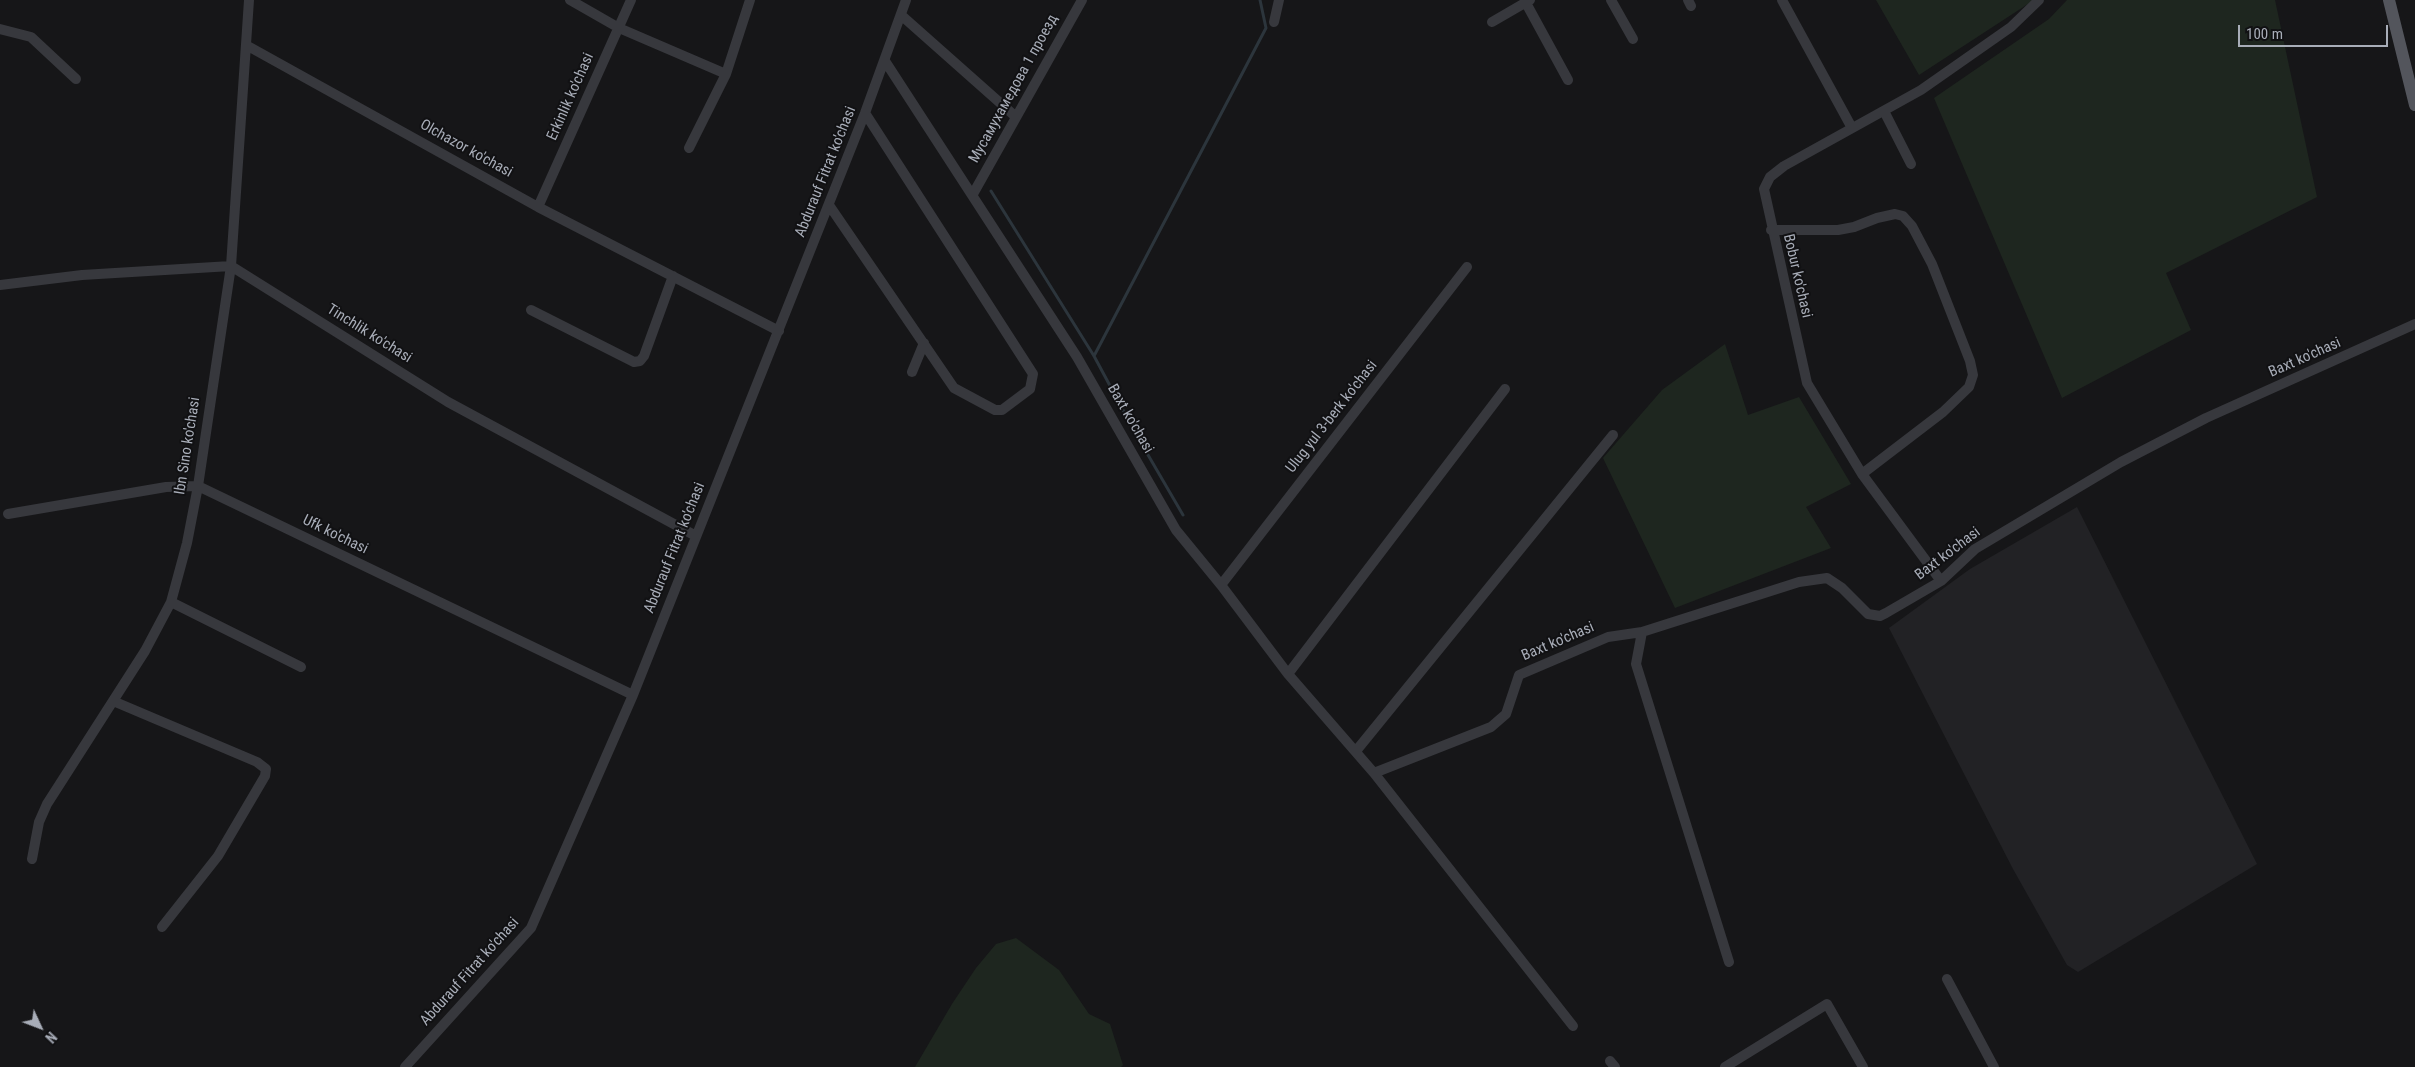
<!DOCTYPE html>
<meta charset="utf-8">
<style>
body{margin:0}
#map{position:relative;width:2415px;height:1067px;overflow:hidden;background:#161618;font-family:"Roboto Condensed",sans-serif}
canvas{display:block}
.north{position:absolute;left:15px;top:1002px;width:50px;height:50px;-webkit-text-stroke:4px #111113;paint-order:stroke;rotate:133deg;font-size:14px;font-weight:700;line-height:20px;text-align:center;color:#a8adb8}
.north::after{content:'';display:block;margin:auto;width:18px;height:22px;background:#a8adb8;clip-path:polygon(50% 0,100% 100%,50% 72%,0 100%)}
.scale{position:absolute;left:2238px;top:25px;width:150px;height:22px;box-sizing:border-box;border:2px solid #a8adb8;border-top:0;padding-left:6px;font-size:15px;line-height:18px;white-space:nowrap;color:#a8adb8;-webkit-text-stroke:4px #111113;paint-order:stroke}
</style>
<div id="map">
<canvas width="2415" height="1067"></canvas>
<div class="north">N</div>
<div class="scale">100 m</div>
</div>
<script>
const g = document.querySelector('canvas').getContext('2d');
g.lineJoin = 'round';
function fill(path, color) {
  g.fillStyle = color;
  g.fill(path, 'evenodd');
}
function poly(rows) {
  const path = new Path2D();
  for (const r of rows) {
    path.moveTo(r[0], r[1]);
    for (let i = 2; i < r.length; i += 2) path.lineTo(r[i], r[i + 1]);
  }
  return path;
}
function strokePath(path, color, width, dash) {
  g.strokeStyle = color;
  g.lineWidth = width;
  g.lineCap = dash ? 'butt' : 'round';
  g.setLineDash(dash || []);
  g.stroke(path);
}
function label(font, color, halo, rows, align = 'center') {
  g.font = font + ' "Roboto Condensed",sans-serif';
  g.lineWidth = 4;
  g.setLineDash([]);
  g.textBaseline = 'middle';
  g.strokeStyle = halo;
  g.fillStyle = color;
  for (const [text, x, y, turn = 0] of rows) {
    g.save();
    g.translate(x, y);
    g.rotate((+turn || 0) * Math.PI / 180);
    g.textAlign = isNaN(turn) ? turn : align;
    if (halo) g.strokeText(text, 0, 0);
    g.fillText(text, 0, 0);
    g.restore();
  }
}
fill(poly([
 [2077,507,2257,864,2078,972,2067,965,2013,869,1889,628,1970,569]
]), '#222225');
fill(poly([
 [1876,0,2034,0,1919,75],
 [2067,0,2275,0,2317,197,2166,273,2191,330,2062,398,1934,98,2049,19],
 [1725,344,1748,415,1799,397,1851,484,1806,507,1831,548,1675,608,1603,458,1662,390],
 [1016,938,1059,970,1089,1014,1110,1024,1123,1065,1121,1067,915,1067,952,1004,976,968,996,944]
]), '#1e261f');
strokePath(poly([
 [991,191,1094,356,1137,436,1183,515],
 [1094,356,1266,28,1260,0]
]), '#2c353c', 3);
strokePath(poly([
 [570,0,619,28,726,74],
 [1611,0,1633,39],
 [1688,0,1691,6],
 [1782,0,1852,128],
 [1526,3,1568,80],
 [901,15,1016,117],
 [1274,22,1279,0],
 [1492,22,1530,0],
 [0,29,31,37,76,79],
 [246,45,538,207,779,331],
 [885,61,1077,357,1176,530,1221,585,1288,674,1374,773,1573,1026],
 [1884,111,1911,164],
 [689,148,726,74,750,0],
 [973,194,1082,0],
 [829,205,954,388,995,410,1002,410,1030,389,1033,374,865,113],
 [538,207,631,0],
 [1771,230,1838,230,1854,227,1877,218,1895,214,1903,216,1912,226,1932,264,1970,361,1973,375,1969,387,1943,412,1862,474],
 [0,285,82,275,231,266,448,402,696,536],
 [531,310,634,362,640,361,644,356,673,276],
 [912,372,924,343],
 [8,514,166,487,198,486,633,695],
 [1941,581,1862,474,1807,383,1764,189,1770,177,1784,166,1921,90,2011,27,2039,0],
 [1221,585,1467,267],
 [171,602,301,667],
 [1642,632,1636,664,1729,962],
 [1288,674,1505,389],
 [113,701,257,762,266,769,265,776,218,856,162,927],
 [1356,751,1613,435],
 [1374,773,1491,727,1506,714,1519,675,1608,637,1642,632,1799,582,1827,578,1842,588,1868,614,1880,616,1886,613,1941,581,1975,549,2121,462,2206,418,2415,324],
 [32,859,39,822,47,804,145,651,171,602,187,543,198,486,231,266,249,0],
 [1947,979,1994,1067],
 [1610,1061,1615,1067],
 [405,1067,531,928,633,695,865,113,906,0],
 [1725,1067,1827,1004,1863,1067]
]), '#37383d', 10);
strokePath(poly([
 [2389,0,2415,105]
]), '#53555c', 12);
label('15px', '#a8adb8', '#111113', [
 ["Мусамухамедова 1 проезд",1014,89,-61],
 ["Erkinlik ko'chasi",571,97,-66],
 ["Olchazor ko'chasi",466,149,29],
 ["Abdurauf Fitrat ko'chasi",826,172,-68],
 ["Bobur ko'chasi",1797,276,77],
 ["Tinchlik ko'chasi",369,334,32],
 ["Baxt ko'chasi",2305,358,-24],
 ["Ulug yul 3-berk ko'chasi",1332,417,-52],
 ["Baxt ko'chasi",1130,419,60],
 ["Ibn Sino ko'chasi",188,446,-81],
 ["Ufk ko'chasi",335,535,26],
 ["Abdurauf Fitrat ko'chasi",675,548,-68],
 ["Baxt ko'chasi",1948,554,-37],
 ["Baxt ko'chasi",1558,642,-23],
 ["Abdurauf Fitrat ko'chasi",470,972,-48]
]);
</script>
